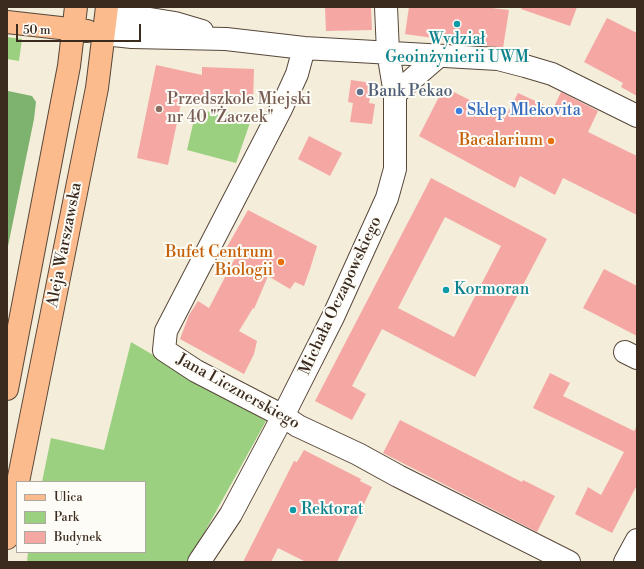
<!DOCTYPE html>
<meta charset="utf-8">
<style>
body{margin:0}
#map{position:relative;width:644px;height:569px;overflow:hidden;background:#f4edd9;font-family:"Libre Bodoni",serif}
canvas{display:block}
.frame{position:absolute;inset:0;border:8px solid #3b2a1e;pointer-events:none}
.legend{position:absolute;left:16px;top:481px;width:130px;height:72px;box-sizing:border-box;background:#fdfcf7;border:1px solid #afa8a0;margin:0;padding:5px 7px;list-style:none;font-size:12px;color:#3b2a1e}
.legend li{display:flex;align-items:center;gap:8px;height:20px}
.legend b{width:20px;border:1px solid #afa8a0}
.scale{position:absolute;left:16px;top:24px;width:125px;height:18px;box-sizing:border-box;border:2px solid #3b2a1e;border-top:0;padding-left:5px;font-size:12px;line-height:14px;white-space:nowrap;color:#3b2a1e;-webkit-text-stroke:3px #fdfcf7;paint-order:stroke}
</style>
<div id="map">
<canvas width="644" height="569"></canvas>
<div class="frame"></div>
<ul class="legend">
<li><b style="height:5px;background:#fbbb8c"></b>Ulica</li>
<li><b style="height:11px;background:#9cd081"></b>Park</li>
<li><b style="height:11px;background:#f5a7a4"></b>Budynek</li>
</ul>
<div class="scale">50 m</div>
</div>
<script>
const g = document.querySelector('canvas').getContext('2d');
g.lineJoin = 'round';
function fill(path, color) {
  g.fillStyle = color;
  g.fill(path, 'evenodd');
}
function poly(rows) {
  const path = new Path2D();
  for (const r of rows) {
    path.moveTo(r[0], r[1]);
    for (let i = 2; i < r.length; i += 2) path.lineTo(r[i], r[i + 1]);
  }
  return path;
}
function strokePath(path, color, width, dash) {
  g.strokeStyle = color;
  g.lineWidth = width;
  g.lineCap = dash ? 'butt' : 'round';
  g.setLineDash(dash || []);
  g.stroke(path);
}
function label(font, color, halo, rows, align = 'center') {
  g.font = font + ' "Libre Bodoni",serif';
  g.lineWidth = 4;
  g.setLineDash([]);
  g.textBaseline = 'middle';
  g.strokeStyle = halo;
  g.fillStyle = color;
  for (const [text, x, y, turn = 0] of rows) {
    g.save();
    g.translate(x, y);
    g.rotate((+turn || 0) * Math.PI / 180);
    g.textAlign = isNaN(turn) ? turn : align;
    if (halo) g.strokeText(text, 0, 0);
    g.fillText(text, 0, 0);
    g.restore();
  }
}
fill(poly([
 [7,37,22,39,19,61,7,59],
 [196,111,253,114,236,163,187,150],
 [131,342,266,421,188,562,27,562,28,552,145,552,145,482,42,482,51,438,104,450]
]), '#9cd081');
fill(poly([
 [8,91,32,96,36,102,34,119,7,251,7,101]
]), '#7db26f');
fill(poly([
 [325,7,371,7,372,30,326,31],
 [409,7,483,7,509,10,503,48,405,34],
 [522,7,577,7,570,26,521,9],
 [607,18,637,33,637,96,621,87,623,83,584,62],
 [156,65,202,75,202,67,254,69,253,101,182,99,168,165,137,158],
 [351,80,372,83,369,103,375,104,372,124,350,122,353,103,348,102],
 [444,87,505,118,518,93,553,109,561,92,598,111,588,132,637,156,637,215,563,178,555,195,520,176,515,188,419,136],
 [309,136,342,153,330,176,298,159],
 [431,178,547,239,475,377,382,329,352,386,366,394,352,420,315,401],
 [445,217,501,246,454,337,398,308],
 [248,210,317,246,310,269,304,286,295,282,290,289,268,276,254,309,253,308,239,331,257,341,254,354,244,374,180,339,189,315,198,301,209,308,235,258,224,252],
 [604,269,637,286,637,336,583,308],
 [550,373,570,383,563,396,634,431,637,426,637,485,612,533,575,514,588,487,601,495,624,452,533,408],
 [400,420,522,482,523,480,555,496,537,532,383,453],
 [304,450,361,479,360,481,372,487,337,562,306,562,278,548,271,562,243,562,294,461,297,462]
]), '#f5a7a4');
const minor = poly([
 [107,12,175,23,202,31],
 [104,34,132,37,226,39,304,48,498,59,525,66,552,74,637,116],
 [304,48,297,74,281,109,166,331,164,350,196,371,283,416,298,426,358,454,398,476,569,562],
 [395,94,439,56],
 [625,352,637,358],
 [199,562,231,514,283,416,333,317,387,198,395,169,395,94,388,52,386,7],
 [625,562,637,540]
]);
const major = poly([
 [7,22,87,31],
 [7,389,69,66,76,7],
 [18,482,97,88,107,7],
 [7,538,17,488]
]);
strokePath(minor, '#57473a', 24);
strokePath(major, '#57473a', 24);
strokePath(minor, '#fff', 22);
strokePath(major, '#fbbb8c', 22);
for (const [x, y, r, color] of [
 [457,24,4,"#0f9aa8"],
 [360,92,4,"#5c6f8a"],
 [159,109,4,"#8d6e63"],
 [459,111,4,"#3f7fe0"],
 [551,141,4,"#e8710a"],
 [281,262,4,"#e8710a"],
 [446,290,4,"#0f9aa8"],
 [293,510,4,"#0f9aa8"]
]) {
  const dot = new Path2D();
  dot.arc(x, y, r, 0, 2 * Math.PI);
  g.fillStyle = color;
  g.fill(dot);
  strokePath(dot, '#fdfcf7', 1.5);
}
label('16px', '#0d838f', '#fdfcf7', [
 ["Wydział",457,40,"center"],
 ["Geoinżynierii UWM",457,58,"center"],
 ["Kormoran",454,290],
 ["Rektorat",301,510]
], 'left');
label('16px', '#4e5e75', '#fdfcf7', [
 ["Bank Pekao",368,92]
], 'left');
label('16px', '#785e54', '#fdfcf7', [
 ["Przedszkole Miejski",167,100],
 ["nr 40 \"Żaczek\"",167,118]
], 'left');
label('16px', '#366cbe', '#fdfcf7', [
 ["Sklep Mlekovita",467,111]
], 'left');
label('16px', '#c56008', '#fdfcf7', [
 ["Bacalarium",543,141],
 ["Bufet Centrum",273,253],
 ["Biologii",273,271]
], 'right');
label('16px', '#3b2a1e', '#fdfcf7', [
 ["Aleja Warszawska",65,245,-79],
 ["Michała Oczapowskiego",341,296,-65],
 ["Jana Licznerskiego",238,392,29]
]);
</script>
